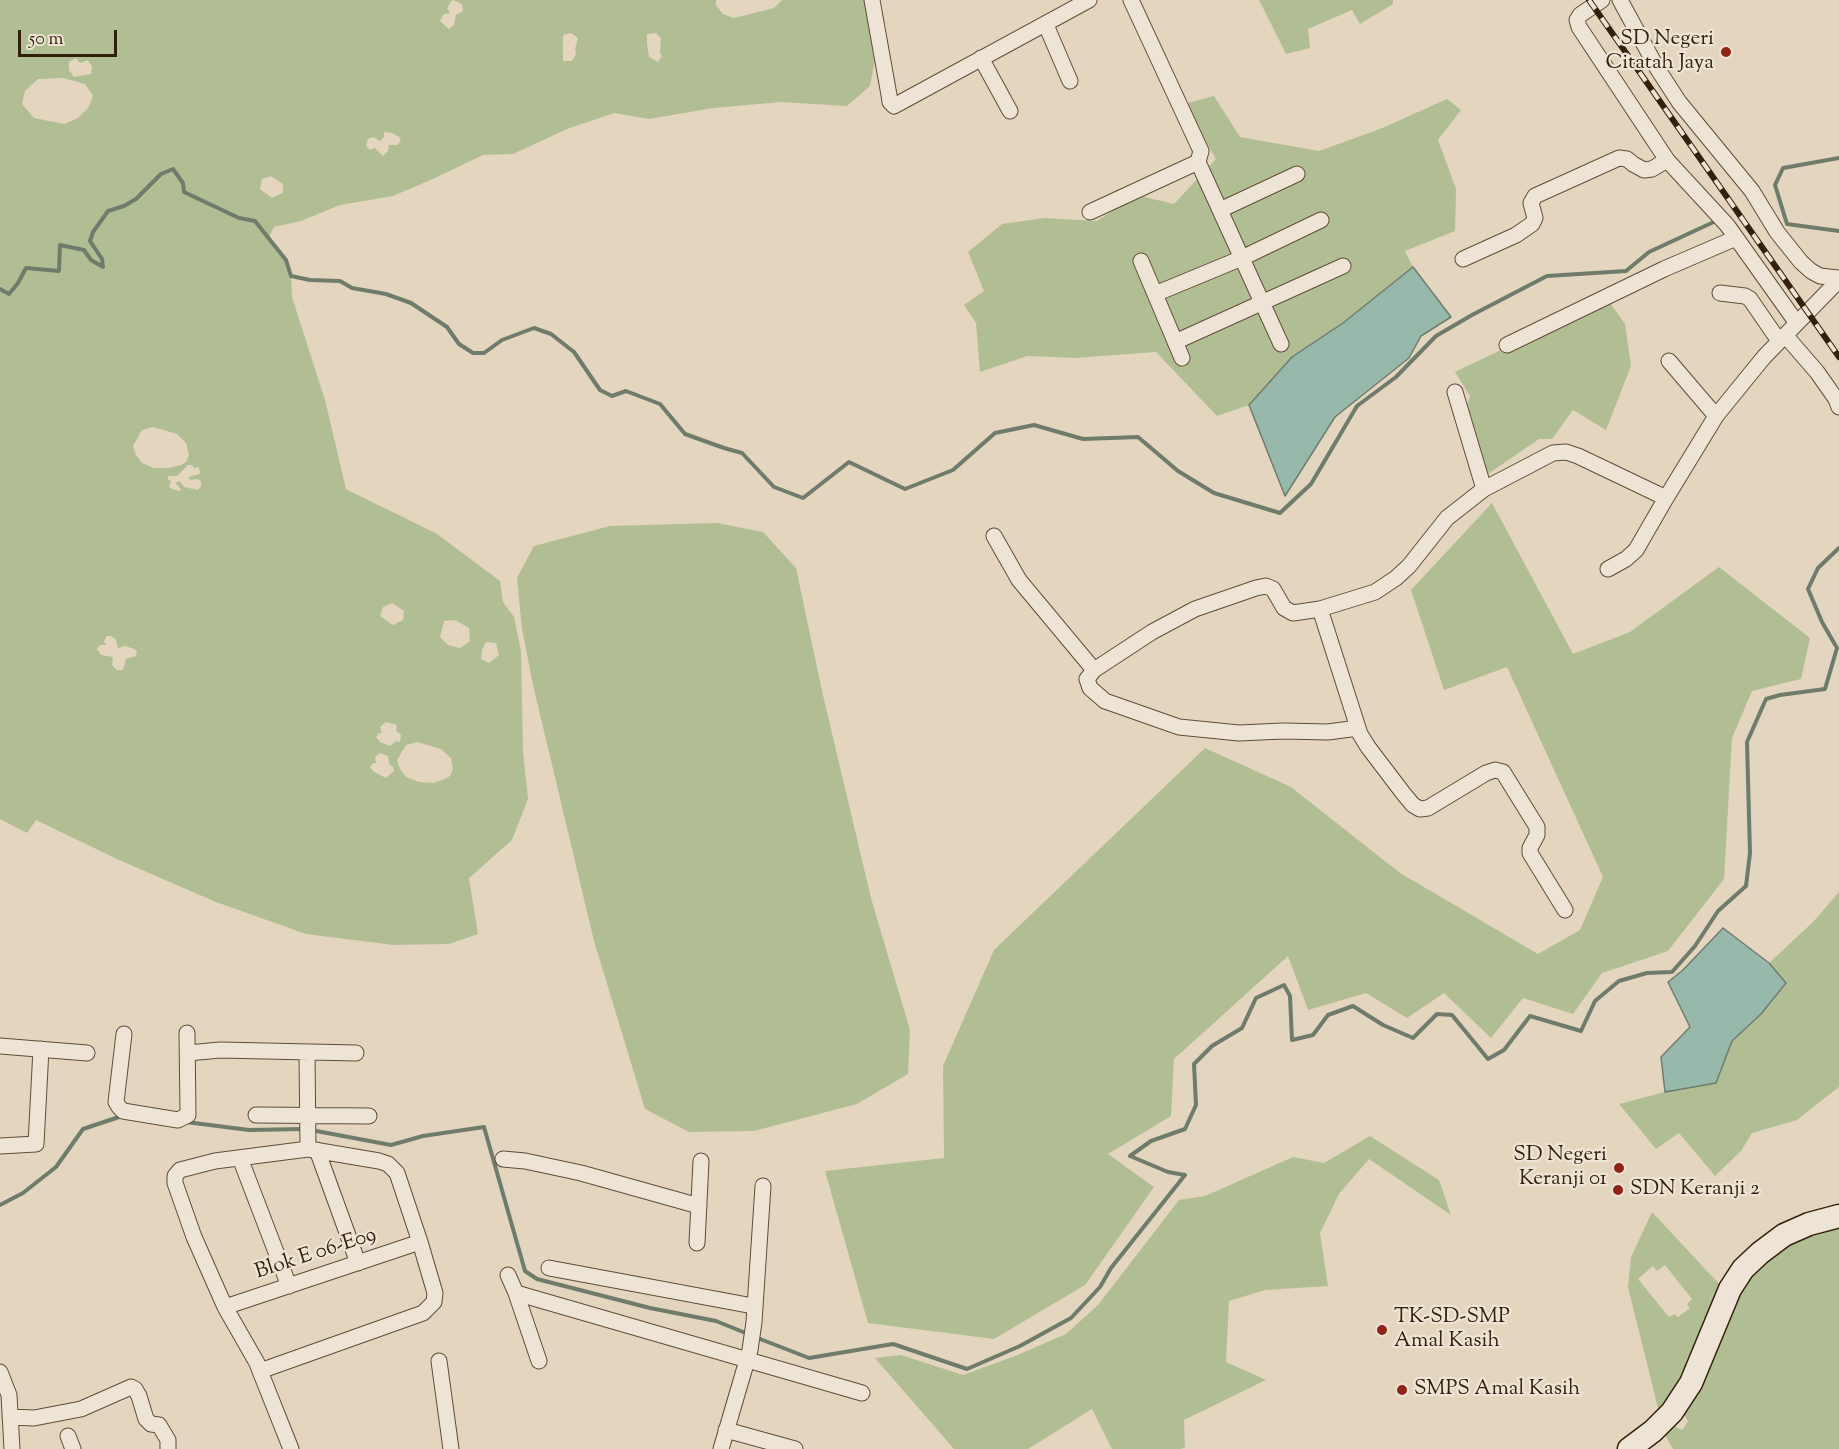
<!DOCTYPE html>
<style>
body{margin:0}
#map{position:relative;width:1839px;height:1449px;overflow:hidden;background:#e4d5be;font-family:"Sorts Mill Goudy",serif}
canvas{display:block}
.scale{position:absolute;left:18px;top:30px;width:99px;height:27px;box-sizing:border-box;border:3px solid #33200b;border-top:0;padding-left:8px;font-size:18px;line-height:21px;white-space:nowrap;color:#33200b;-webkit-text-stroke:4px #ede4d5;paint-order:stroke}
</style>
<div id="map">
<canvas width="1839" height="1449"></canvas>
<div class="scale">50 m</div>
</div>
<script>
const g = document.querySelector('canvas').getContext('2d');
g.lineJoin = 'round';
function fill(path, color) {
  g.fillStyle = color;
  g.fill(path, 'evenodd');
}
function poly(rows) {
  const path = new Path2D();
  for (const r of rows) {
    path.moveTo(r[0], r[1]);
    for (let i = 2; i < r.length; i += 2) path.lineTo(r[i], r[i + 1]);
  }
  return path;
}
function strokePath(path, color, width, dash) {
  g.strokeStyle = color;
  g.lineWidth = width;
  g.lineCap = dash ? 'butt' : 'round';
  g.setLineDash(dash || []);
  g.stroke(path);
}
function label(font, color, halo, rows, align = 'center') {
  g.font = font + ' "Sorts Mill Goudy",serif';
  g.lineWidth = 4.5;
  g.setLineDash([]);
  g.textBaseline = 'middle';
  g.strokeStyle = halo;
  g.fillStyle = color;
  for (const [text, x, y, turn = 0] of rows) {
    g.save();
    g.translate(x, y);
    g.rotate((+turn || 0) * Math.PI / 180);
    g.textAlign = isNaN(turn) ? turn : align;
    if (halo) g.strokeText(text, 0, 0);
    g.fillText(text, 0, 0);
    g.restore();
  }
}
fill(poly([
 [0,0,452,0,447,8,450,13,444,14,440,21,449,29,454,25,456,15,463,11,462,4,453,0,716,0,716,5,723,14,734,18,774,8,782,0,867,0,877,48,870,86,847,106,781,102,713,108,649,119,614,113,567,129,513,154,483,155,433,179,393,196,340,205,301,221,274,227,268,239,286,260,291,276,292,297,325,400,346,489,437,534,500,581,503,602,514,617,521,651,523,752,528,799,512,840,469,878,478,934,449,944,394,945,306,934,216,902,119,860,36,820,27,833,0,819],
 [571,33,578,38,575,49,576,54,572,61,563,61,563,35],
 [656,33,661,38,660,53,662,56,658,62,649,57,647,44,647,34],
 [76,58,80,63,88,60,92,67,91,74,74,77,69,70,69,62],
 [63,78,85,84,93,96,88,108,78,118,64,124,34,118,22,104,25,91,38,79],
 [384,132,392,133,401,138,398,145,389,145,388,151,383,156,375,148,370,150,366,146,368,139,373,137,380,141,384,137],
 [271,176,283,184,283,193,272,198,260,189,262,179],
 [153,427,177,434,186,443,189,455,186,462,181,465,169,468,154,468,142,463,136,455,133,446,142,430],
 [188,465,192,465,194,468,199,467,200,474,189,477,190,480,197,479,201,481,201,486,198,490,193,489,184,487,180,481,175,483,181,489,179,491,172,489,169,487,171,481,168,479,168,476,177,476],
 [392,603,404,611,403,620,393,625,380,616,383,607],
 [455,620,469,628,470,641,460,648,448,645,440,637,444,621],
 [107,636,111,636,116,640,118,648,125,646,134,649,137,652,136,656,126,659,123,670,117,670,112,665,113,657,101,655,97,649,100,645,106,645,104,641],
 [486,642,496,643,499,655,489,663,481,659,482,650],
 [386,722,397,725,396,731,401,735,400,742,396,741,390,746,380,742,376,737,379,733,382,733,380,727],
 [417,742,441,749,451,758,453,769,450,776,445,779,433,783,419,782,406,777,400,769,397,760,406,745],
 [380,753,388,756,389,764,393,767,394,771,386,778,374,772,370,767,373,763,376,763,375,757],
 [1259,0,1393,0,1393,4,1360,24,1352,10,1308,29,1310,48,1286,54],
 [1214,96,1240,137,1319,151,1380,129,1447,99,1461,110,1438,140,1456,189,1455,231,1405,251,1413,267,1343,323,1292,357,1249,405,1217,416,1156,352,1075,358,1027,356,980,372,976,323,964,305,984,291,968,252,1002,224,1045,218,1097,221,1136,195,1174,204,1216,159,1184,104],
 [1607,299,1625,324,1631,366,1606,430,1573,410,1552,439,1539,439,1485,476,1464,415,1470,396,1455,372],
 [1492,503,1573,654,1630,632,1719,567,1810,638,1801,679,1752,691,1732,738,1724,879,1668,951,1602,973,1573,1014,1523,998,1491,1038,1444,993,1407,1018,1366,993,1308,1010,1288,956,1174,1059,1171,1116,1108,1154,1154,1187,1085,1285,994,1339,868,1323,825,1171,944,1158,943,1066,994,950,1205,748,1291,787,1400,873,1538,954,1580,930,1603,877,1507,667,1444,690,1411,590],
 [717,523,763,532,796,568,822,691,871,898,910,1030,908,1074,857,1104,754,1131,689,1132,645,1109,594,941,533,685,522,629,517,578,534,546,610,526],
 [1839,892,1839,1087,1797,1120,1752,1133,1741,1151,1715,1176,1679,1133,1656,1149,1619,1104,1665,1092,1716,1083,1731,1041,1761,1014,1786,983,1769,963,1813,922],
 [1370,1136,1439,1180,1451,1215,1369,1159,1339,1194,1320,1233,1328,1286,1265,1290,1229,1301,1226,1362,1266,1380,1184,1420,1185,1447,1181,1449,1112,1449,1092,1409,1028,1449,954,1449,875,1358,901,1355,963,1375,1015,1356,1066,1334,1098,1305,1179,1200,1205,1196,1293,1157,1324,1163],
 [1652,1212,1721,1286,1693,1354,1660,1416,1628,1287,1631,1257],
 [1665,1265,1692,1299,1687,1304,1690,1308,1678,1317,1675,1314,1669,1317,1638,1279,1653,1266,1657,1271],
 [1839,1228,1839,1449,1673,1449,1664,1433,1672,1425,1682,1430,1685,1426,1688,1421,1683,1413,1734,1302,1754,1272,1769,1258,1792,1242]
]), '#b1be94');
const water = poly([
 [1413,267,1451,317,1421,336,1409,358,1335,417,1285,496,1249,405,1292,357,1343,323,1413,267],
 [1723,928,1769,963,1786,983,1761,1014,1732,1041,1716,1083,1665,1092,1661,1057,1690,1027,1668,982,1683,970,1723,928]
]);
fill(water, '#97b9ac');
strokePath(water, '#6f7c6c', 1.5);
strokePath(poly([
 [1839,158,1783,168,1775,185,1787,224,1839,231],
 [0,289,9,294,18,283,26,268,59,271,60,245,84,250,91,260,103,267,102,259,90,241,93,232,108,211,124,206,136,199,161,174,173,169,183,183,184,192,239,218,255,221,286,260,291,276,310,280,340,281,352,288,386,294,411,303,447,327,459,344,473,353,484,353,502,340,534,328,551,334,574,352,600,390,612,396,626,391,660,404,685,434,724,448,742,453,774,487,803,498,849,462,905,489,953,470,995,433,1034,425,1083,439,1138,437,1178,471,1214,493,1280,513,1311,484,1357,406,1396,377,1436,336,1472,315,1547,276,1626,271,1649,252,1718,220],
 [186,1122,249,1130,304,1129],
 [311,1130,391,1145,423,1136,484,1127,525,1271,537,1279,650,1308,716,1321,748,1334],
 [0,1205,23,1193,56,1167,83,1129,122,1116],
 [755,1337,809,1358,893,1344,967,1369,1020,1346,1071,1318,1100,1287,1111,1268,1185,1175,1168,1172,1130,1156,1151,1141,1185,1129,1196,1105,1194,1064,1212,1046,1242,1028,1256,998,1284,985,1290,996,1292,1040,1313,1035,1328,1015,1353,1006,1383,1025,1413,1038,1437,1014,1452,1015,1488,1059,1504,1050,1530,1016,1581,1031,1595,1001,1619,981,1647,973,1672,972,1695,946,1718,911,1746,886,1750,853,1747,742,1766,699,1780,695,1825,689,1837,648,1822,622,1808,589,1818,568,1839,548]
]), '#6f7c6c', 4);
const street = poly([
 [872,0,889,95,890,102,894,106,1089,0],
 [1131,0,1201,151,1198,162,1281,344],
 [1602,0,1580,15,1577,20,1579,27,1667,160,1727,225,1796,322],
 [1620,0,1657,68,1679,102,1752,191,1777,232,1801,262,1811,271,1820,276,1839,278],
 [1046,25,1070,81],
 [981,58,1010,111],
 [1220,210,1297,174],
 [1090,212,1198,162],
 [1463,259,1516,235,1532,224,1535,218,1531,203,1535,196,1619,158,1627,159,1633,164,1644,170,1652,169,1667,160],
 [1141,261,1182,358],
 [1720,293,1745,296,1750,299,1779,341],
 [1155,294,1242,258,1321,220],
 [1785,335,1817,372,1836,399,1839,407],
 [1175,342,1343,266],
 [1507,345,1664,269,1736,238],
 [1669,361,1716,416],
 [1455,392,1484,489],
 [994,536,1019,580,1094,670],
 [1608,569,1626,559,1636,550,1666,498],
 [1320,609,1360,734,1368,747,1403,793,1413,805,1420,809,1428,808,1486,773,1495,770,1503,772,1537,827,1537,835,1530,848,1530,853,1565,910],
 [1358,728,1328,732,1283,731,1239,733,1179,727,1105,701,1090,688,1087,679,1094,670,1152,632,1195,609,1256,588,1266,586,1273,589,1284,608,1293,613,1320,609,1375,592,1396,578,1409,566,1447,518,1484,489,1553,453,1566,452,1578,456,1666,498,1716,416,1764,357,1839,280],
 [124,1034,116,1102,119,1107,123,1111,178,1120,188,1115,187,1033],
 [0,1046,87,1053],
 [188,1053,220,1050,356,1053],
 [307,1053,308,1149],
 [256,1115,369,1116],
 [0,1146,36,1144,41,1049],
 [317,1150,358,1263],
 [240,1158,289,1286],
 [503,1159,525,1161,581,1173,699,1206],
 [697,1243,701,1161],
 [549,1268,753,1306],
 [508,1275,516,1293,862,1393],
 [516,1293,539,1361],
 [225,1307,420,1242],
 [439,1361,451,1449],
 [260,1371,423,1313,434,1302,435,1293,420,1242,397,1173,388,1164,379,1161,308,1149,215,1161,180,1170,175,1176,175,1183,194,1237,225,1307,257,1363,260,1371,291,1449],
 [0,1372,9,1395,12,1449],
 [10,1417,34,1418,81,1409,131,1387,135,1389,139,1396,146,1419,151,1424,159,1425,168,1440,168,1449],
 [726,1430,795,1449],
 [68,1436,73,1449],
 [721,1449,750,1350,754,1322,763,1186]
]);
const secondary = poly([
 [1629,1449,1653,1431,1672,1412,1691,1383,1730,1289,1743,1269,1760,1253,1784,1235,1809,1224,1839,1216]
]);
strokePath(street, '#5f4d38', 17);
strokePath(secondary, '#33200b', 25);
strokePath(street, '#ede4d5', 15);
strokePath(secondary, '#ede4d5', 22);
const rail = poly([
 [1589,0,1839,357]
]);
strokePath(rail, '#33200b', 6);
strokePath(rail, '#ede4d5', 4, [11]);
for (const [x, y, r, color] of [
 [1726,52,6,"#8f2418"],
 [1619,1168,6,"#8f2418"],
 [1618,1190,6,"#8f2418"],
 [1382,1330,6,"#8f2418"],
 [1402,1390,6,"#8f2418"]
]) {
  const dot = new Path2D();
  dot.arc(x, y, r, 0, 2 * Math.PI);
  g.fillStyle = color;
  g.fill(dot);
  strokePath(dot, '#ede4d5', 2);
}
label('21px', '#33200b', '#ede4d5', [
 ["SD Negeri",1714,40,"right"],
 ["Citatah Jaya",1714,64,"right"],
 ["SD Negeri",1607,1156,"right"],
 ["Keranji 01",1607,1180,"right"],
 ["SDN Keranji 2",1630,1190],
 ["TK-SD-SMP",1394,1318],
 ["Amal Kasih",1394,1342],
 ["SMPS Amal Kasih",1414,1390]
], 'left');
label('21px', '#33200b', '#ede4d5', [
 ["Blok E 06-E09",316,1255,-18]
]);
</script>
